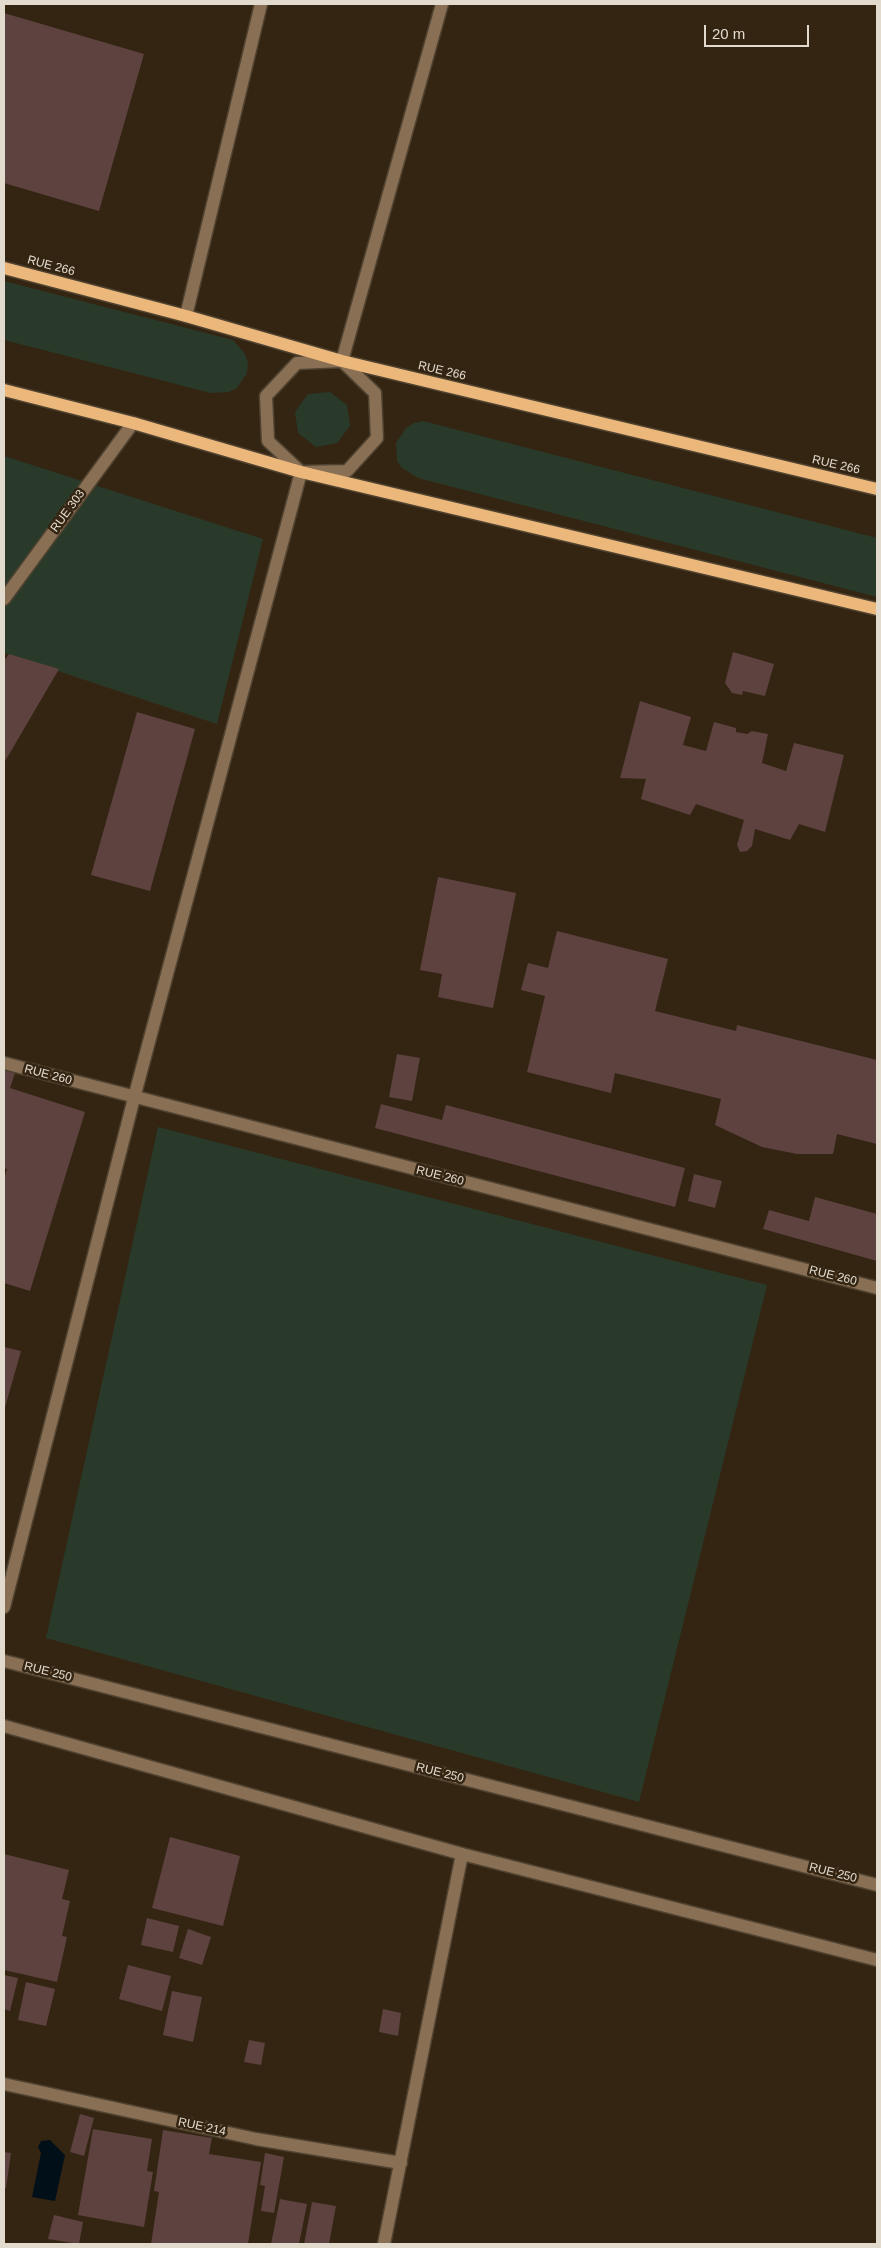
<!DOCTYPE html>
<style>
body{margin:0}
#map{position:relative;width:881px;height:2248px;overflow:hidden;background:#332512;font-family:Helvetica,sans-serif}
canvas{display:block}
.frame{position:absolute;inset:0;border:5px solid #e3dace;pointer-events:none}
.scale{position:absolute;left:704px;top:25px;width:105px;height:22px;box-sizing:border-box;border:2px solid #e3dace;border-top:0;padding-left:6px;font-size:15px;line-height:18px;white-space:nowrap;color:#e3dace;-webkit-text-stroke:4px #332512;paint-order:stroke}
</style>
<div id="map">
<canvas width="881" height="2248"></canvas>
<div class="frame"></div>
<div class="scale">20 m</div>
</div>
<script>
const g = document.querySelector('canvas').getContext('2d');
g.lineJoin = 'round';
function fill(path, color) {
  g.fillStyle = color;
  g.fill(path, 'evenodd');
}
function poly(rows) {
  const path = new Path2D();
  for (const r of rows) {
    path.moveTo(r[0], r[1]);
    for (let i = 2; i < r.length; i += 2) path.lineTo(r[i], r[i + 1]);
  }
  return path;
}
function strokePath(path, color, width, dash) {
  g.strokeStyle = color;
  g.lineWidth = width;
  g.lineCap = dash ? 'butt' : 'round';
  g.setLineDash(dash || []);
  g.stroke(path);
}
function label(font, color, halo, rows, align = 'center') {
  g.font = font + ' Helvetica,sans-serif';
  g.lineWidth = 5;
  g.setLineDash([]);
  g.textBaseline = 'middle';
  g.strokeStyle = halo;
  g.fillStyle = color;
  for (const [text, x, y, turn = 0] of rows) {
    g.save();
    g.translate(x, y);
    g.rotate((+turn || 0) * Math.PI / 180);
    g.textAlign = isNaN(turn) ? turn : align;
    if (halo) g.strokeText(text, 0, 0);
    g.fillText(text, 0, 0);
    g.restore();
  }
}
fill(poly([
 [4,281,233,340,245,354,248,363,247,373,237,388,229,392,211,393,4,340],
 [330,392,347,405,350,426,337,443,316,447,298,433,295,412,308,394],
 [423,421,877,538,877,597,418,478,402,468,397,461,396,443,406,428,414,423],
 [4,456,263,539,217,724,4,653],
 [158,1127,767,1285,639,1802,46,1638]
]), '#2a3a2a');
fill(poly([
 [50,2140,65,2155,55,2201,32,2197,41,2153,38,2147,41,2141]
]), '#000f18');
fill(poly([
 [4,13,144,54,99,211,4,183],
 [733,652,774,664,765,696,743,691,742,695,732,693,725,683],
 [9,654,59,669,4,763,4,661],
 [640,701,691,717,683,745,706,751,714,722,736,728,736,732,747,734,752,731,768,734,762,763,786,771,794,743,844,755,825,832,799,824,790,840,755,829,752,846,747,851,740,852,737,845,744,820,696,804,690,815,641,799,646,779,620,778],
 [137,712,195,729,150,891,91,875],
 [438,877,516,893,493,1008,438,997,442,974,420,970],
 [557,931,668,959,655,1011,736,1031,737,1025,877,1060,877,1144,837,1134,833,1154,797,1154,762,1147,715,1125,721,1099,615,1073,611,1093,527,1072,545,996,521,990,528,963,548,968],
 [397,1054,420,1058,412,1101,389,1097],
 [4,1069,15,1073,10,1088,85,1112,30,1291,4,1283,4,1179,7,1169,4,1168],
 [381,1104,442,1120,446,1105,685,1168,675,1207,375,1128],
 [694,1174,722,1181,715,1208,688,1201],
 [815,1197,877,1214,877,1261,763,1229,769,1210,809,1221],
 [4,1347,21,1351,4,1411],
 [170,1837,240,1856,223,1926,152,1908],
 [4,1854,69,1870,62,1899,70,1901,62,1936,67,1937,57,1982,4,1970],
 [147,1918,179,1926,173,1952,141,1945],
 [188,1929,211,1937,202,1965,179,1958],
 [128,1965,171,1976,162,2011,119,1999],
 [4,1975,18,1978,10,2011,4,2009],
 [26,1982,55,1989,46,2026,18,2020],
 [172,1991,202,1997,193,2042,163,2035],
 [383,2009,401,2013,398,2036,379,2032],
 [249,2040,265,2043,261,2065,244,2062],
 [80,2114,94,2118,84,2156,70,2152],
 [93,2129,152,2139,147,2171,153,2172,144,2227,78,2215],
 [163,2130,212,2138,209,2154,261,2162,248,2244,151,2244,159,2192,154,2191],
 [4,2152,11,2153,6,2188,4,2188],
 [265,2153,284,2157,274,2213,261,2211,265,2186,260,2185],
 [280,2199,307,2204,299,2244,271,2244],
 [312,2202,336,2206,329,2244,304,2244],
 [54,2215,83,2222,79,2244,48,2239]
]), '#5d4240');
const minor = poly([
 [186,316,261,4],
 [342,361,442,4],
 [342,361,375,393,377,438,347,471,301,472,268,441,266,396,297,363,342,361],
 [4,599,133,423],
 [4,1063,877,1288],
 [4,1607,134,1098,301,472],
 [4,1661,877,1885],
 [4,1726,462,1854,877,1960],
 [4,2084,256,2139,401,2163],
 [384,2244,462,1854]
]);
const major = poly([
 [4,268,186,316,342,361,877,489],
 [4,390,133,423,301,472,877,609]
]);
strokePath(minor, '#4f4230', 15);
strokePath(major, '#4f4230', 15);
strokePath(minor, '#896f54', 12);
strokePath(major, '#ebb77b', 12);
label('12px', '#e3dace', '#332512', [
 ["RUE 266",51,266,15],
 ["RUE 266",442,371,13],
 ["RUE 266",836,465,13],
 ["RUE 303",68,511,-54],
 ["RUE 260",48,1075,15],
 ["RUE 260",440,1176,14],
 ["RUE 260",833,1276,14],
 ["RUE 250",48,1672,14],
 ["RUE 250",440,1773,14],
 ["RUE 250",833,1873,14],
 ["RUE 214",202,2127,12]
]);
</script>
